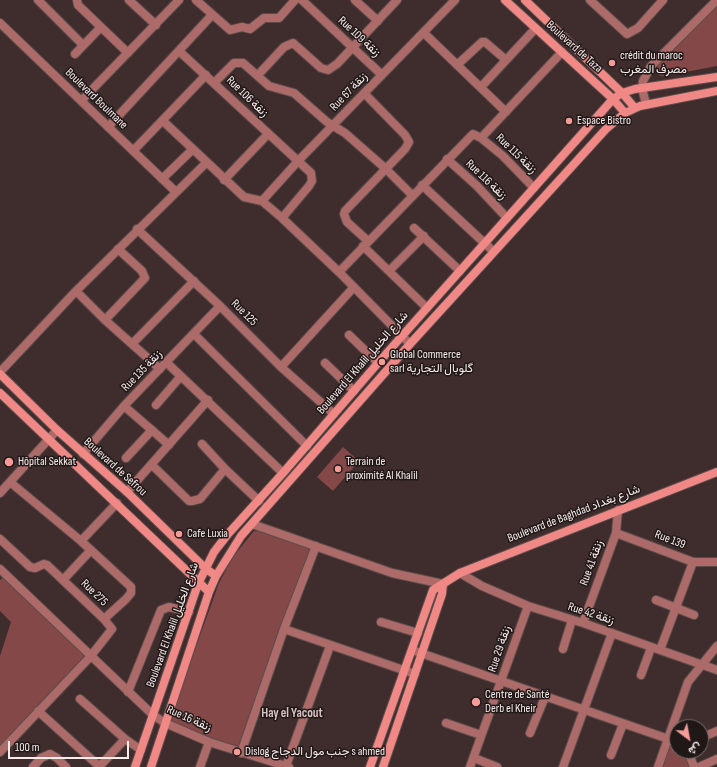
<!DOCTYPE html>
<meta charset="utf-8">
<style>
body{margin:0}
#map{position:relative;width:717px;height:767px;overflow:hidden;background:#3e2d2c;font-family:"Sofia Sans Condensed",Vazirmatn,sans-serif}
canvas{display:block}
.north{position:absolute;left:669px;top:719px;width:40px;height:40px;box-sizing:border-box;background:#201717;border:1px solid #776d6c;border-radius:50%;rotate:148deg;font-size:11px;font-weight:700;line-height:16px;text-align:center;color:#f9edec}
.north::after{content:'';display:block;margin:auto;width:14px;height:18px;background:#f59b98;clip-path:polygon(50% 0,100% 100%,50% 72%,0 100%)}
.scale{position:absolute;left:8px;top:741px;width:121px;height:18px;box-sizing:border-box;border:2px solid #f9edec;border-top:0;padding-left:5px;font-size:12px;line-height:14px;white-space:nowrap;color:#f9edec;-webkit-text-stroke:3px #201717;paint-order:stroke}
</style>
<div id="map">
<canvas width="717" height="767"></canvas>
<div class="north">ش</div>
<div class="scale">100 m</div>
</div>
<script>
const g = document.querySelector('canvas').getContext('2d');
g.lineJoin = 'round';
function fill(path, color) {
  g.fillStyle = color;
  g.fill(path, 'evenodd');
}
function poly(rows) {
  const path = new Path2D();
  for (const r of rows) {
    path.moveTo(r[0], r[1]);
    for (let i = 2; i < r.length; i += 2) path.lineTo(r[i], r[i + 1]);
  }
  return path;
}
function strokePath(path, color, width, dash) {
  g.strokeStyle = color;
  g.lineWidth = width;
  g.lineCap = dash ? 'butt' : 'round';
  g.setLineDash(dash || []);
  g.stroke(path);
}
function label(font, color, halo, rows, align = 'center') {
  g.font = font + ' "Sofia Sans Condensed",Vazirmatn,sans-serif';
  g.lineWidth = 3;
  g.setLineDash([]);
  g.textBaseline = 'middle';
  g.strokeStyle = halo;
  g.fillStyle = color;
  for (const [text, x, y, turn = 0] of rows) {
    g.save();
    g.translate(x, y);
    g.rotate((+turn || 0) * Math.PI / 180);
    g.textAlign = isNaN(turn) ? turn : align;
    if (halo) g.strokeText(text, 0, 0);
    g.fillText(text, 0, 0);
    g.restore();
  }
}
fill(poly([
 [717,6,717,66,670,75,661,76,658,74,657,65],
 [343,447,359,461,333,491,317,477],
 [254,531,277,532,315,546,239,752,168,724,219,583,233,557],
 [6,575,90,657,0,751,0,656,11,622,0,611,0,580],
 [668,743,677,747,677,751,684,751,690,767,659,767]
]), '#834847');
const street = poly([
 [38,0,83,45],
 [77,0,78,5,128,53],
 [129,0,156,25],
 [196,0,230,30,242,27,250,29,264,18,279,18,295,0],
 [302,0,382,75],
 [355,0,378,21],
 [590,0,627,34,638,28,663,0],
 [0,23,176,192],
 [424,33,506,112],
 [179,51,311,173,312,181,309,186,282,218],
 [75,54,101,27],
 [457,65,482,42,485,42,506,60],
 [258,75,284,47,293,43,321,68,328,70,337,64,397,0],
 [215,82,234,63,243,63,269,86,294,93,327,122,345,133,386,169,412,195],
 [481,87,535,29],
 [364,93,405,135,409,142,405,149,345,211,344,214,347,222,368,241],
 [81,101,179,0],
 [646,104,642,88,643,81,651,66,717,0],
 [163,121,244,197,262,201,282,218,339,272,410,344],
 [108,127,212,15],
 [481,138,562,52],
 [133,151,206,75],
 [447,159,477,186,507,218],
 [162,179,192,150],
 [224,180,268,134],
 [422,185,493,251],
 [262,201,299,160,455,0],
 [414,228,460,271],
 [137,229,220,306,281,367,334,414],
 [363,246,427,308],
 [389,271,424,236],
 [339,272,473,134,481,138,503,156,534,188],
 [76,291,105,320,160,369],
 [105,320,145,278,142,271,118,249],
 [194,334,307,446],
 [349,335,378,363],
 [132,344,194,281],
 [167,363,283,473],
 [325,363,354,391],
 [281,367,354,287],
 [0,372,76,291,206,163],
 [156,405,181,376],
 [124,406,169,445],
 [202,444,225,469,259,501],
 [83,454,124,406,220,306],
 [126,458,152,430],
 [152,465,189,501,192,501,200,499,225,469],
 [10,482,81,541,131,587,131,593,126,599,104,619],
 [127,492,208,400],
 [0,493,57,430],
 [252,524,392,573,443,584],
 [616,533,693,562,717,562],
 [0,539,30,567,35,568,44,564,47,565,104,619,112,629,90,657,0,752],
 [81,541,117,503],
 [0,569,153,715,165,723,209,742,289,767],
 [460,573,482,586,528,606,583,623,717,670],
 [63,580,91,550],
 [656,600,694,615],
 [381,622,418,633],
 [583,623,616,533,618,510],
 [284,629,415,674],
 [563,649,572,620],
 [412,650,677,742],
 [660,650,693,562],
 [641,675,651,648],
 [128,692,161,610,169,607,189,612],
 [80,699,125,739],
 [38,711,100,767],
 [446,723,481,735],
 [530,733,545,697],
 [701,738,717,731],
 [688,751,694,767],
 [241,753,284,629,316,546],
 [611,755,623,724],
 [474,758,497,767],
 [286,766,330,646],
 [33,767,41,758,50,754,57,758,66,767],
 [99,767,125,739,141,750],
 [200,767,209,742],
 [470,767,528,606],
 [563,767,612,633],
 [658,767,688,682,717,646],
 [699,767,717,759]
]);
const secondary = poly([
 [505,0,613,99,625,113],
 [525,0,622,93,635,108],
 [0,374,57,430,127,492,205,568,216,576],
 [0,393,209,592],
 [135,767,198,584,214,552,228,534,283,473,378,363,613,99,622,93,635,89,717,77],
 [151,767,209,592,216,576,241,536,410,344,606,129,625,113,640,106,717,91],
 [370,767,433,590,460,573,717,472],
 [383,767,442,594,443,584]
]);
strokePath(street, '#5c4c4b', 10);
strokePath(secondary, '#5c4c4b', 10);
strokePath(street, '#ac6a68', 8);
strokePath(secondary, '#f08886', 8);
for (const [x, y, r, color] of [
 [612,63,4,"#f59b98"],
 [569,121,4,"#f59b98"],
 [382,362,4,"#f59b98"],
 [9,462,5,"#f59b98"],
 [338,469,4,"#f59b98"],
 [179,534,4,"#f59b98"],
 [476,702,5,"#f59b98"],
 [237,752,4,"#f59b98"]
]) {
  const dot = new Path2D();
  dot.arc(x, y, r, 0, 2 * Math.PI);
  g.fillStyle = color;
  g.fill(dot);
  strokePath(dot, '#201717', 1.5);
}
label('12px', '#f9edec', '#201717', [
 ["Rue 109 زنقة",359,37,43],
 ["Boulevard de Taza",574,47,42],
 ["Rue 67 زنقة",349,92,-46],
 ["Rue 106 زنقة",247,97,44],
 ["Boulevard Boulmane",96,99,44],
 ["Rue 115 زنقة",516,154,44],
 ["Rue 116 زنقة",486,180,44],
 ["Rue 125",244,313,45],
 ["Boulevard El Khalil شارع الخليل",363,363,-49],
 ["Rue 135 زنقة",142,371,-46],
 ["Boulevard de Sefrou",115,467,42],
 ["Boulevard de Baghdad شارع بغداد",574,514,-21],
 ["Rue 139",670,540,21],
 ["Rue 41 زنقة",592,563,-70],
 ["Rue 275",94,593,44],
 ["Rue 42 زنقة",591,614,18],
 ["Boulevard El Khalil شارع الخليل",173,625,-70],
 ["Rue 29 زنقة",500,649,-71],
 ["Rue 16 زنقة",189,719,24]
]);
label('12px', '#f9edec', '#201717', [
 ["crédit du maroc",620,56],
 ["مصرف المغرب",620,70],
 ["Espace Bistro",577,121],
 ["Global Commerce",390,355],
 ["sarl گلوبال التجارية",390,369],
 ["Hôpital Sekkat",18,462],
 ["Terrain de",346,462],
 ["proximité Al Khalil",346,476],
 ["Cafe Luxia",187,534],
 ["Centre de Santé",485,695],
 ["Derb el Kheir",485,709],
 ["Dislog جنب مول الدجاج s ahmed",245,752]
], 'left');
label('bold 13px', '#d9c2c1', '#201717', [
 ["Hay el Yacout",292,714]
]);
</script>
